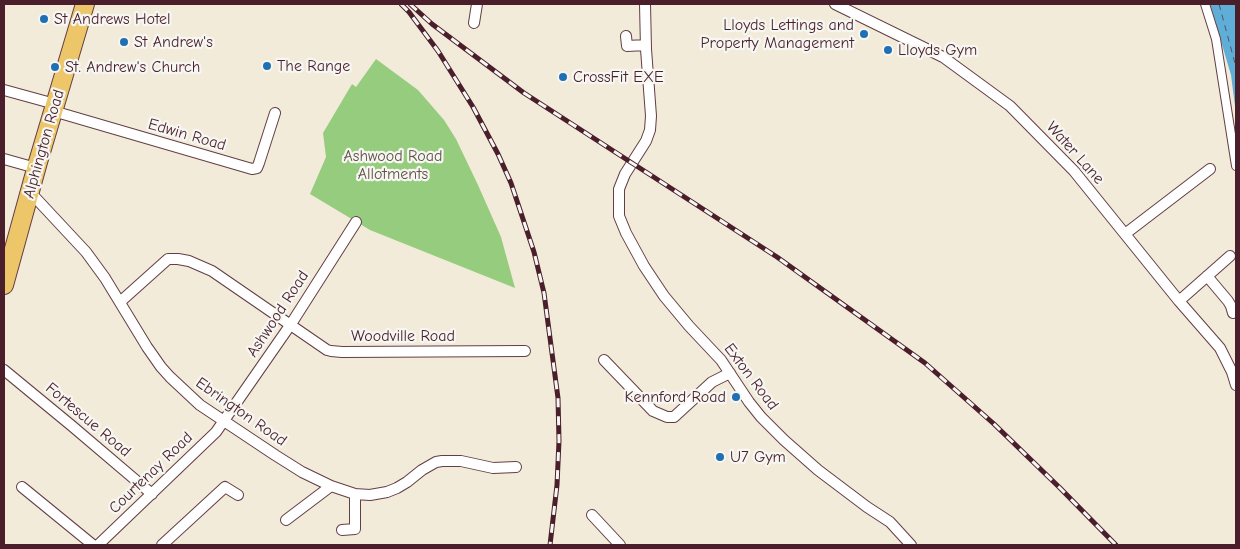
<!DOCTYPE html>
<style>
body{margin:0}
#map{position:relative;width:1240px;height:549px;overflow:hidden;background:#f3ebda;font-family:"Comic Neue",sans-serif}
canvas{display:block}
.frame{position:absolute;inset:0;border:5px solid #4a1f2b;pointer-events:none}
</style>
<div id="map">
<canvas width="1240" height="549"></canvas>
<div class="frame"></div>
</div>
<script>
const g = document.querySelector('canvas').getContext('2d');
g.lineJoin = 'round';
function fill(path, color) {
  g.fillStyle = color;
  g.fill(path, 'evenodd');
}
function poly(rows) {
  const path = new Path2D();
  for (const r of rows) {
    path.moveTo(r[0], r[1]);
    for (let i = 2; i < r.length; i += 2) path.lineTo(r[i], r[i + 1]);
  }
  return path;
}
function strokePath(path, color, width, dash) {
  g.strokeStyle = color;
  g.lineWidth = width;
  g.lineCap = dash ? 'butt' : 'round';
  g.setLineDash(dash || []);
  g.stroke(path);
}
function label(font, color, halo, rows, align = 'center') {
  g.font = font + ' "Comic Neue",sans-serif';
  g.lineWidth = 4.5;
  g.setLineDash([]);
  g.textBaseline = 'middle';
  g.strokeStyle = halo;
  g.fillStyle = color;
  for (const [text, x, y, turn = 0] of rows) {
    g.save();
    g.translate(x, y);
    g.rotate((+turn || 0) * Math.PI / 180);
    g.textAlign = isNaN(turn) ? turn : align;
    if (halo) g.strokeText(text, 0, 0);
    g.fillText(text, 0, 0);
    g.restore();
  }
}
fill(poly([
 [376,59,418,90,444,120,456,139,478,185,501,237,515,288,370,230,310,194,326,157,323,133,352,84,356,87]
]), '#96cc7e');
fill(poly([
 [1210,4,1236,4,1236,114,1231,75]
]), '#5eaed8');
strokePath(poly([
 [1219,4,1236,67]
]), '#515168', 1, [6, 5]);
const pedestrian = poly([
 [1205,4,1216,39,1236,166]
]);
const minor = poly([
 [645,4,646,49,651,116,650,130,646,141,625,174,619,189,619,216,626,233,644,266,664,296,689,326,721,360,749,402,761,417,784,440,818,470,867,507,890,522,911,545],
 [835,4,943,57,1010,106,1074,171,1179,301,1220,348,1232,372,1236,385],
 [474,23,477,4],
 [626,36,627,46,646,45],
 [4,90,55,104],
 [53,111,252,169,257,168,259,163,275,113],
 [4,159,36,168],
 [30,192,86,252,105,278,147,347,161,367,170,377,200,405,275,455,302,472,331,486,355,494,370,495,387,492,397,488,407,482,422,470,436,462,442,461,461,461,493,468,516,467],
 [1125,234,1210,169],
 [1207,276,1228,301,1231,306,1233,313],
 [1179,301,1230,256],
 [120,302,168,259,178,259,189,261,212,271,327,350,331,351,342,352,525,351],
 [604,360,653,411,667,417,674,417,712,382,730,373],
 [4,370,72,426,152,494],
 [22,487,93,545],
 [592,515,620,545],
 [286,520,331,486],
 [342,530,355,529,355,494],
 [98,545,216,432,291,324,356,222],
 [162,545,225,487,238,495]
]);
const trunk = poly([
 [4,285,38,162,85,4]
]);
strokePath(pedestrian, '#633e45', 10);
strokePath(minor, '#633e45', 12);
strokePath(trunk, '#633e45', 20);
strokePath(pedestrian, '#fff', 8);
strokePath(minor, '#fff', 10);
strokePath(trunk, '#ecc669', 18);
const rail = poly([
 [401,4,409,12,438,51,473,107,498,154,511,183,534,252,544,293,558,398,559,441,557,485,550,545],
 [410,4,432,24,524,93,777,257,925,363,994,424,1060,488,1116,545]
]);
strokePath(rail, '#4a1f2b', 5);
strokePath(rail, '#f6f6f2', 3, [9]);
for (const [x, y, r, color] of [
 [44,19,5,"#1f6fb2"],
 [864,34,5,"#1f6fb2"],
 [124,42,5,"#1f6fb2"],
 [888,50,5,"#1f6fb2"],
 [267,66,5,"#1f6fb2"],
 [55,67,5,"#1f6fb2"],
 [563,77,5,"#1f6fb2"],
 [736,397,5,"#1f6fb2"],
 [720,457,5,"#1f6fb2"]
]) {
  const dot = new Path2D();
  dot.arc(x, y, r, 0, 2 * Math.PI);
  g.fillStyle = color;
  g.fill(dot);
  strokePath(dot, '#f6f6f2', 2);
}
label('16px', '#4a1f2b', '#f6f6f2', [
 ["St Andrews Hotel",54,19],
 ["Lloyds Lettings and",854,25,"right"],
 ["Property Management",854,43,"right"],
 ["St Andrew's",134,42],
 ["Lloyds Gym",898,50],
 ["The Range",277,66],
 ["St. Andrew's Church",65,67],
 ["CrossFit EXE",573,77],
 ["Kennford Road",726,397,"right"],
 ["U7 Gym",730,457]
], 'left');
label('16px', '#4a1f2b', '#f6f6f2', [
 ["Edwin Road",187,135,16],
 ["Alphington Road",44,144,-74],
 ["Water Lane",1075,153,48],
 ["Ashwood Road",278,314,-57],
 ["Woodville Road",403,336],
 ["Exton Road",751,377,53],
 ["Ebrington Road",241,412,35],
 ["Fortescue Road",88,420,40],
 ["Courtenay Road",151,473,-44]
]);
label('16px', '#615344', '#f6f6f2', [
 ["Ashwood Road",393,156],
 ["Allotments",393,174]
]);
</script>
